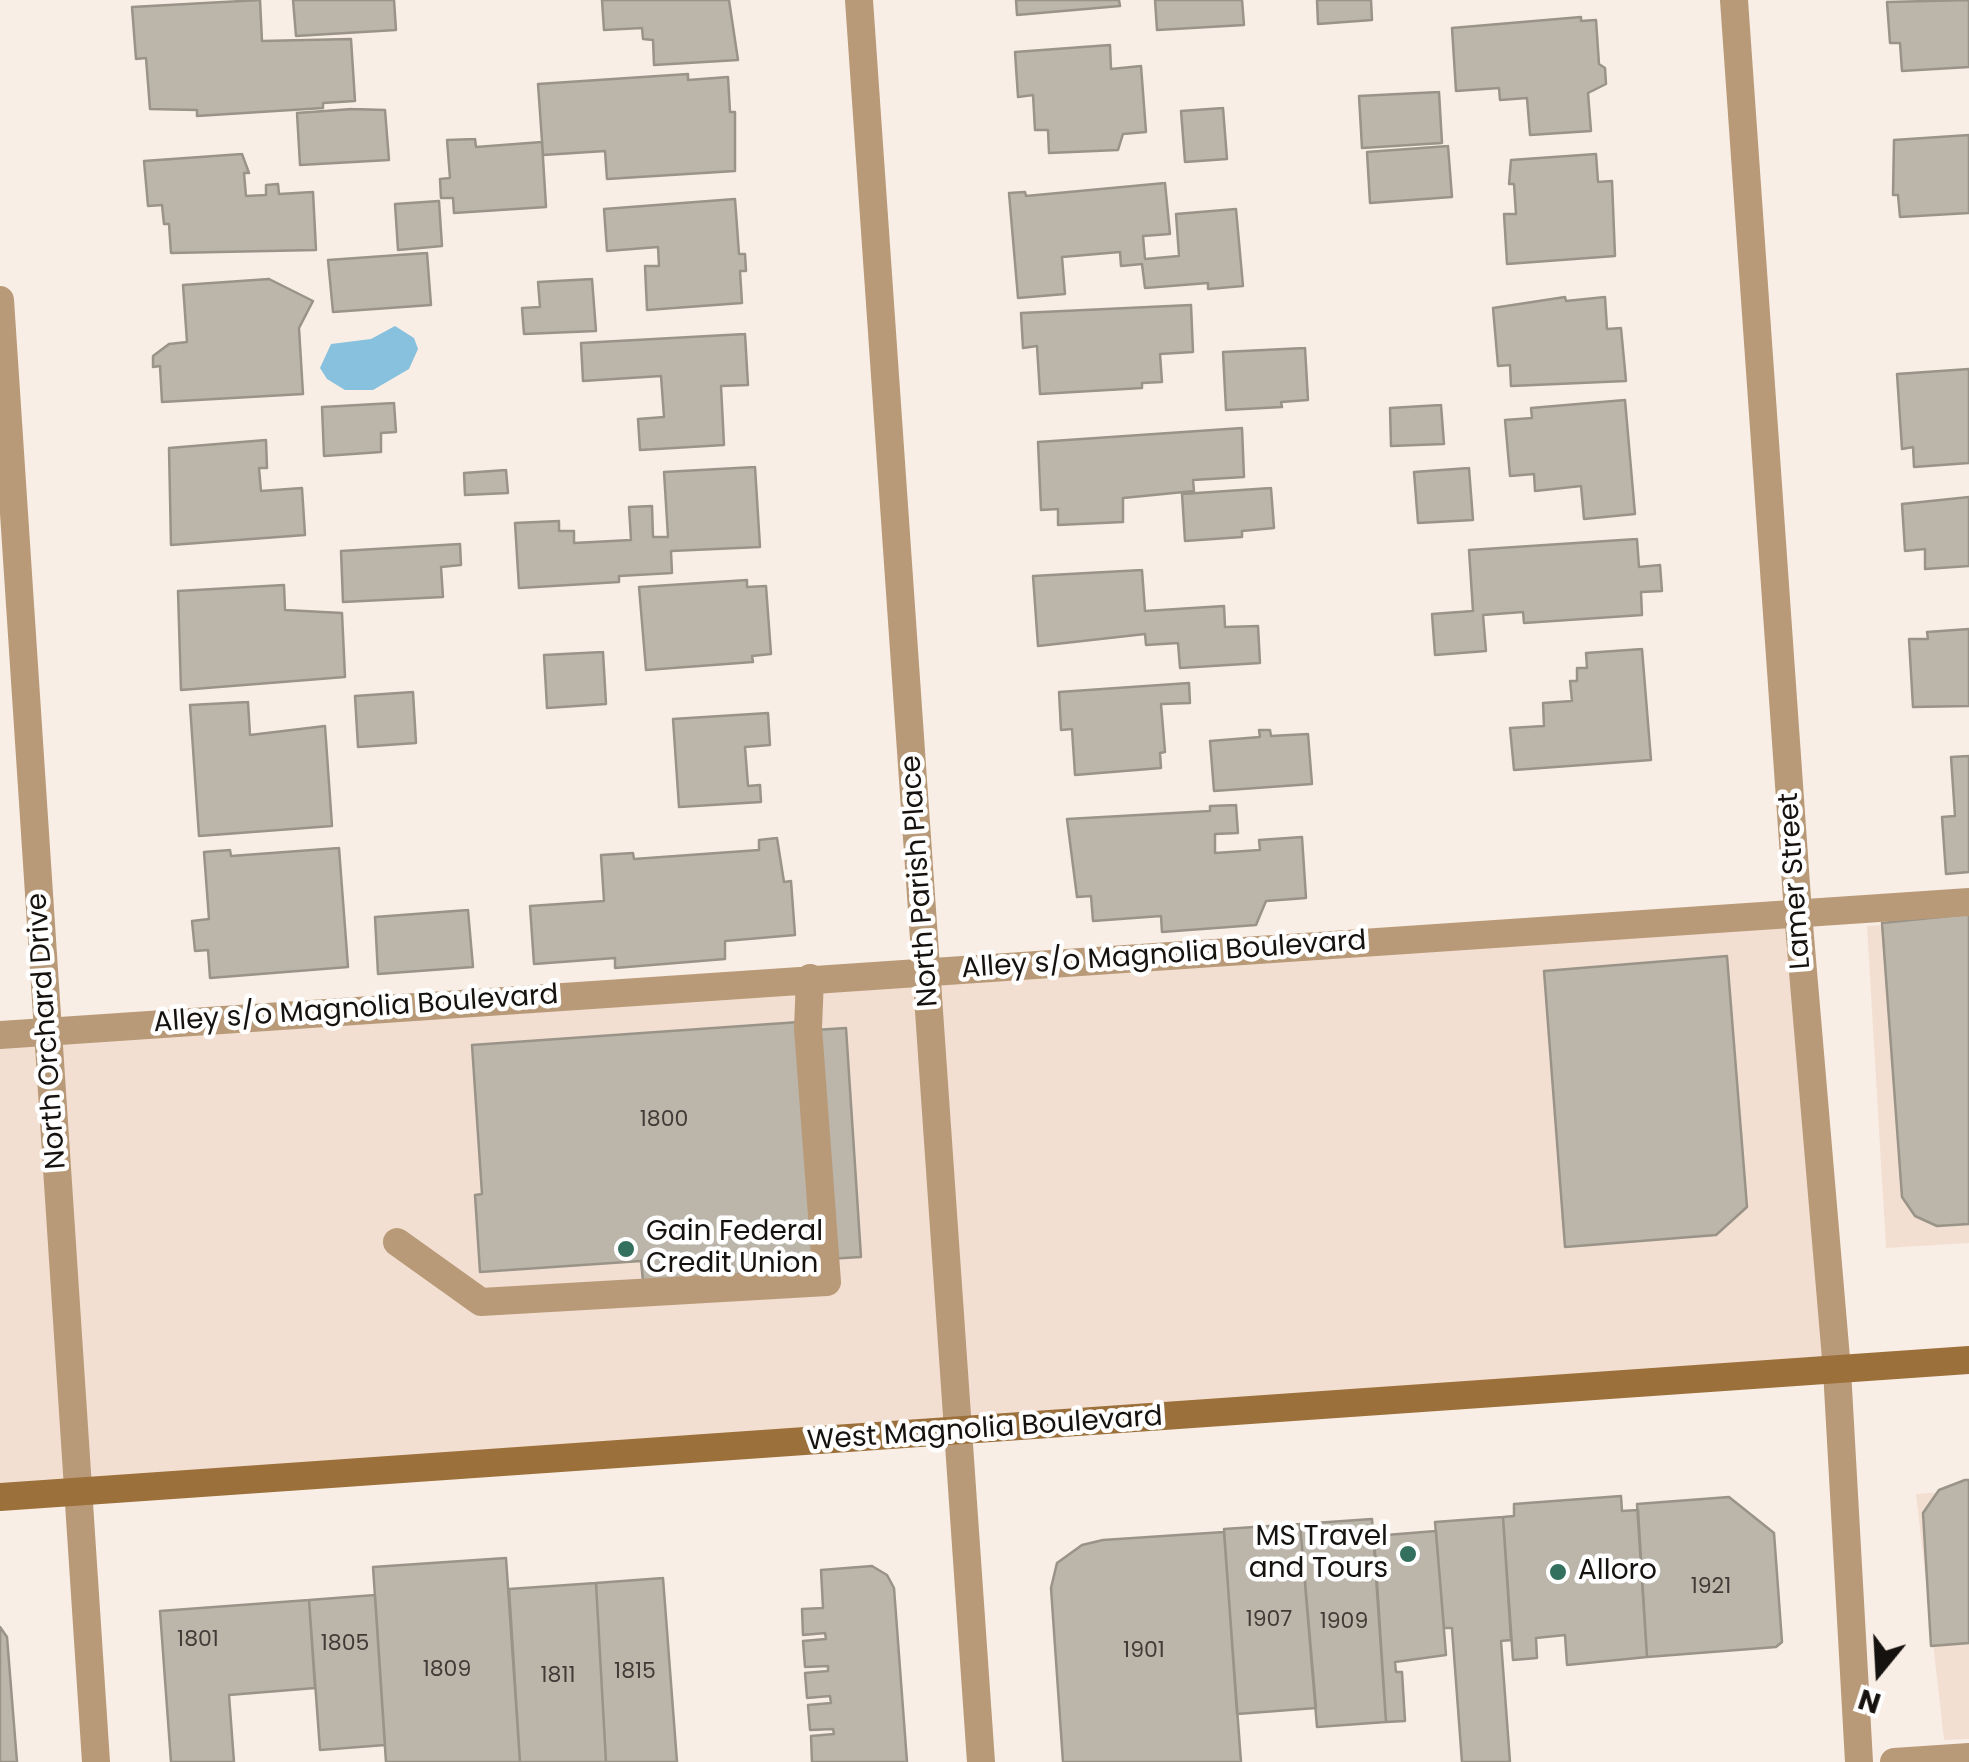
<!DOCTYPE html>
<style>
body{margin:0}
#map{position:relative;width:1969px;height:1762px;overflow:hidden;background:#f9eee6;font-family:Poppins,sans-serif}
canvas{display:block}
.north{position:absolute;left:1829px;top:1622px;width:100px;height:100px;-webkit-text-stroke:8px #fff;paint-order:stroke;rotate:198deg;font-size:28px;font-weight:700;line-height:40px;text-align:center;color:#16120f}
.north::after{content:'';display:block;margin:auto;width:35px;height:45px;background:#16120f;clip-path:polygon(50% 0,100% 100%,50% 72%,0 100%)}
</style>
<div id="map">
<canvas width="1969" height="1762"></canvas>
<div class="north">N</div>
</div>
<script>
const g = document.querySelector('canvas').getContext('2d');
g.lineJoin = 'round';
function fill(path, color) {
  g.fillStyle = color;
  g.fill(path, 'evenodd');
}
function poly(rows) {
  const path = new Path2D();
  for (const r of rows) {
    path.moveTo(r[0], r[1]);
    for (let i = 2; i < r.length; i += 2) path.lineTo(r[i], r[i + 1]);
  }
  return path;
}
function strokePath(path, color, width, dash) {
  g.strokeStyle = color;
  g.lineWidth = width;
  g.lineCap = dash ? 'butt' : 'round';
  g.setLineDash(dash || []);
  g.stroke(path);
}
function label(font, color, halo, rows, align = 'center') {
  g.font = font + ' Poppins,sans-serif';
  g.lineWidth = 9;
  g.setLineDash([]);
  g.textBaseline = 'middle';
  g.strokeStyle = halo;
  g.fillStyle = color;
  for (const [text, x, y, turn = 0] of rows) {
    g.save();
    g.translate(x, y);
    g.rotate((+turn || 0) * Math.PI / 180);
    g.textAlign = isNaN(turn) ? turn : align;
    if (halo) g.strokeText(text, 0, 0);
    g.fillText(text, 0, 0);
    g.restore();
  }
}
fill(poly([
 [1798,913,1837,1370,0,1485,0,1035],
 [1969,919,1969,1243,1886,1248,1867,926],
 [1969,1490,1969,1739,1944,1740,1916,1494]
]), '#f2dfd2');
fill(poly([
 [395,326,414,338,418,349,409,369,373,390,345,390,327,379,320,368,331,344,371,339]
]), '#88c1dd');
const building = poly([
 [260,0,262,41,351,39,355,101,323,103,323,108,197,116,197,110,150,109,146,58,136,59,132,7,260,0],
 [293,0,394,0,396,30,296,36,293,0],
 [602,0,729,0,738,60,654,65,653,40,643,39,642,28,604,30,602,0],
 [1016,0,1119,0,1120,6,1017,15,1016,0],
 [1155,0,1242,0,1244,25,1157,30,1155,0],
 [1317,0,1371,0,1372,20,1318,24,1317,0],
 [1969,0,1969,67,1902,71,1900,43,1890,43,1887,2,1969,0],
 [1581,17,1581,21,1596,20,1599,64,1605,68,1606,84,1588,93,1591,131,1530,135,1527,98,1500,100,1499,88,1456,91,1452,28,1581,17],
 [1110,45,1111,69,1141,66,1146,132,1123,134,1118,150,1049,153,1048,130,1035,130,1033,95,1018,97,1015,52,1110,45],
 [688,74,688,80,728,77,730,112,735,112,735,171,607,179,605,151,543,155,538,84,688,74],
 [1439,92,1442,143,1362,148,1359,96,1439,92],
 [1223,108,1227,159,1185,162,1181,111,1223,108],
 [352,109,385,110,389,160,300,165,297,113,352,109],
 [1969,135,1969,213,1900,217,1898,195,1893,195,1894,140,1969,135],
 [475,139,476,147,542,142,546,207,454,213,453,198,441,198,440,179,450,178,447,140,475,139],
 [1448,146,1452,197,1370,203,1367,152,1448,146],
 [242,154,249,173,244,173,246,196,266,195,266,185,278,184,279,194,313,192,316,250,171,253,169,224,164,224,162,205,148,206,144,161,242,154],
 [1596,154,1598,182,1612,181,1615,256,1507,264,1504,214,1516,214,1514,184,1509,184,1511,160,1596,154],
 [1165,183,1170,234,1143,236,1145,259,1179,256,1176,214,1236,209,1243,286,1208,289,1208,283,1145,288,1142,264,1121,266,1120,252,1062,257,1065,294,1018,298,1009,193,1025,192,1026,196,1165,183],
 [735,199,739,254,745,254,746,271,740,271,742,303,647,310,645,266,659,266,658,247,607,251,604,209,735,199],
 [439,201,442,246,398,250,395,204,439,201],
 [427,253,431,305,333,312,328,260,427,253],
 [269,279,313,301,299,328,303,394,162,402,160,366,153,367,153,356,169,344,187,342,183,285,269,279],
 [592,279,596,331,524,334,522,308,540,307,538,282,592,279],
 [1565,297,1566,301,1605,297,1607,329,1621,328,1626,381,1511,386,1510,365,1498,366,1493,308,1565,297],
 [1191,305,1193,352,1160,354,1162,382,1142,383,1142,388,1040,394,1037,346,1023,348,1021,313,1191,305],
 [745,334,748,385,721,386,724,445,640,450,638,419,664,417,661,376,583,381,581,343,745,334],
 [1305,348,1308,400,1281,402,1282,407,1226,410,1223,352,1305,348],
 [1969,369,1969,463,1914,467,1913,447,1902,449,1897,374,1969,369],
 [1625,400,1635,514,1584,519,1581,486,1535,491,1534,474,1510,476,1505,420,1532,418,1531,408,1625,400],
 [394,403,396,432,381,433,381,452,324,456,322,407,394,403],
 [1441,405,1444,444,1391,446,1390,408,1441,405],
 [1242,428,1244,477,1193,480,1194,491,1123,498,1123,522,1058,525,1058,509,1041,510,1038,442,1242,428],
 [266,440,267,468,259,468,261,491,302,488,305,535,171,545,169,448,266,440],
 [755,467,760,547,671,551,672,573,619,576,619,582,519,588,515,523,559,521,559,531,574,531,574,543,631,540,629,507,652,506,653,537,668,537,664,472,755,467],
 [1469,468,1473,520,1418,523,1414,472,1469,468],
 [506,470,508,493,465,495,464,473,506,470],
 [1271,488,1274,528,1242,531,1242,537,1185,541,1182,494,1271,488],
 [1969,497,1969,566,1925,569,1925,549,1905,551,1902,504,1969,497],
 [1637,539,1639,567,1660,565,1662,591,1641,592,1642,615,1524,623,1523,612,1483,615,1486,651,1435,655,1432,614,1473,611,1469,550,1637,539],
 [460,544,461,565,441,567,443,597,343,602,341,551,460,544],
 [1142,570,1145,611,1224,606,1225,627,1258,626,1260,663,1180,668,1178,643,1146,645,1145,634,1038,646,1033,576,1142,570],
 [747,580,747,587,766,586,771,654,752,656,753,662,646,670,639,587,747,580],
 [284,585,285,610,342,613,345,677,181,690,178,591,284,585],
 [1969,629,1969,706,1913,707,1909,639,1928,639,1927,632,1969,629],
 [1642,649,1651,760,1514,770,1510,728,1544,726,1543,703,1572,701,1570,681,1577,681,1577,668,1587,668,1586,653,1642,649],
 [603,652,606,704,547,708,544,655,603,652],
 [1189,683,1190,703,1161,704,1165,752,1160,753,1161,768,1075,775,1072,729,1061,730,1059,692,1189,683],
 [413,692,416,743,358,747,355,696,413,692],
 [248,702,250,735,325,726,332,826,199,836,190,705,248,702],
 [768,713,770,745,745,747,748,786,760,785,761,802,679,807,673,719,768,713],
 [1259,730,1270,730,1271,736,1308,734,1312,784,1214,791,1210,741,1260,737,1259,730],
 [1969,756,1969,872,1946,874,1942,817,1955,816,1951,757,1969,756],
 [1236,805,1238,833,1215,834,1215,853,1260,850,1259,840,1302,837,1306,898,1266,901,1256,925,1162,932,1161,916,1093,921,1091,896,1077,897,1067,819,1210,811,1210,806,1236,805],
 [777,838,784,882,791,881,795,935,725,941,725,959,615,968,615,958,534,964,530,906,604,901,601,855,633,853,634,859,759,850,759,840,777,838],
 [339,848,348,967,210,978,208,950,195,951,192,921,209,919,204,852,230,850,231,856,339,848],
 [468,910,473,967,378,974,375,917,468,910],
 [1969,914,1969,1224,1937,1226,1915,1216,1902,1197,1882,923,1969,914],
 [1727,956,1747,1207,1716,1235,1565,1247,1544,971,1727,956],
 [799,1022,800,1031,846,1028,861,1257,793,1261,794,1270,643,1281,641,1261,480,1272,475,1195,482,1194,472,1045,799,1022],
 [1965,1480,1969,1480,1969,1643,1931,1646,1923,1513,1939,1490,1965,1480],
 [1621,1496,1622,1511,1638,1510,1647,1657,1567,1665,1565,1635,1536,1638,1537,1658,1513,1660,1503,1517,1514,1516,1514,1504,1621,1496],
 [1729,1497,1774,1533,1782,1642,1776,1647,1647,1657,1637,1504,1729,1497],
 [1503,1517,1511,1640,1501,1641,1510,1762,1462,1762,1452,1628,1444,1628,1435,1522,1503,1517],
 [1372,1519,1386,1722,1317,1727,1300,1524,1372,1519],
 [1300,1524,1316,1708,1237,1714,1224,1529,1300,1524],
 [1436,1531,1446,1655,1395,1662,1396,1672,1402,1672,1405,1721,1386,1722,1374,1536,1436,1531],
 [1224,1532,1241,1762,1063,1762,1051,1588,1057,1563,1082,1545,1103,1540,1224,1532],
 [506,1558,520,1762,386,1762,373,1567,506,1558],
 [872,1566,887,1575,894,1588,907,1762,812,1762,811,1736,834,1734,833,1729,810,1730,808,1705,831,1703,830,1696,807,1698,805,1673,828,1671,828,1666,805,1667,803,1641,826,1639,825,1633,803,1635,802,1609,823,1608,821,1570,872,1566],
 [663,1578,677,1762,606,1762,596,1583,663,1578],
 [596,1583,606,1762,520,1762,509,1589,596,1583],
 [375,1595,385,1745,320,1750,309,1600,375,1595],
 [309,1600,315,1688,229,1695,234,1762,171,1762,160,1611,309,1600],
 [0,1627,7,1637,17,1762,0,1762,0,1627]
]);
fill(building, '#bcb5aa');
strokePath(building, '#999388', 2.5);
strokePath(poly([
 [0,1035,1969,902],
 [397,1242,481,1302,827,1282,808,1028,810,978],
 [1894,1762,1969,1757]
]), '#b99a78', 28);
strokePath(poly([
 [859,0,981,1762],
 [1734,0,1798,913,1837,1370,1859,1762],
 [0,300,96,1762]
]), '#b99a78', 28);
strokePath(poly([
 [0,1497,1969,1360]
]), '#9c703b', 28);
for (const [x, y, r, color] of [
 [626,1249,10,"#33715e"],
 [1408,1554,10,"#33715e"],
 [1558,1572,10,"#33715e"]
]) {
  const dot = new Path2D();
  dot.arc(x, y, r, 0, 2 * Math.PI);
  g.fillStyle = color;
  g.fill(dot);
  strokePath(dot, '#fff', 4);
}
label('22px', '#403b36', null, [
 ["1800",664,1120],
 ["1921",1711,1587],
 ["1907",1269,1620],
 ["1909",1344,1622],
 ["1801",198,1640],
 ["1805",345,1644],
 ["1901",1144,1651],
 ["1809",447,1670],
 ["1815",635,1672],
 ["1811",558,1676]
]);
label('28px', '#16120f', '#fff', [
 ["North Parish Place",921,881,-94],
 ["Lamer Street",1796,881,-94],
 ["Alley s/o Magnolia Boulevard",1164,956,-4],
 ["Alley s/o Magnolia Boulevard",356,1010,-4],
 ["North Orchard Drive",48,1031,-94],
 ["West Magnolia Boulevard",985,1430,-4]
]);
label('28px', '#16120f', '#fff', [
 ["Gain Federal",646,1233],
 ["Credit Union",646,1265],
 ["MS Travel",1388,1538,"right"],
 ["and Tours",1388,1570,"right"],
 ["Alloro",1578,1572]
], 'left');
</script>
